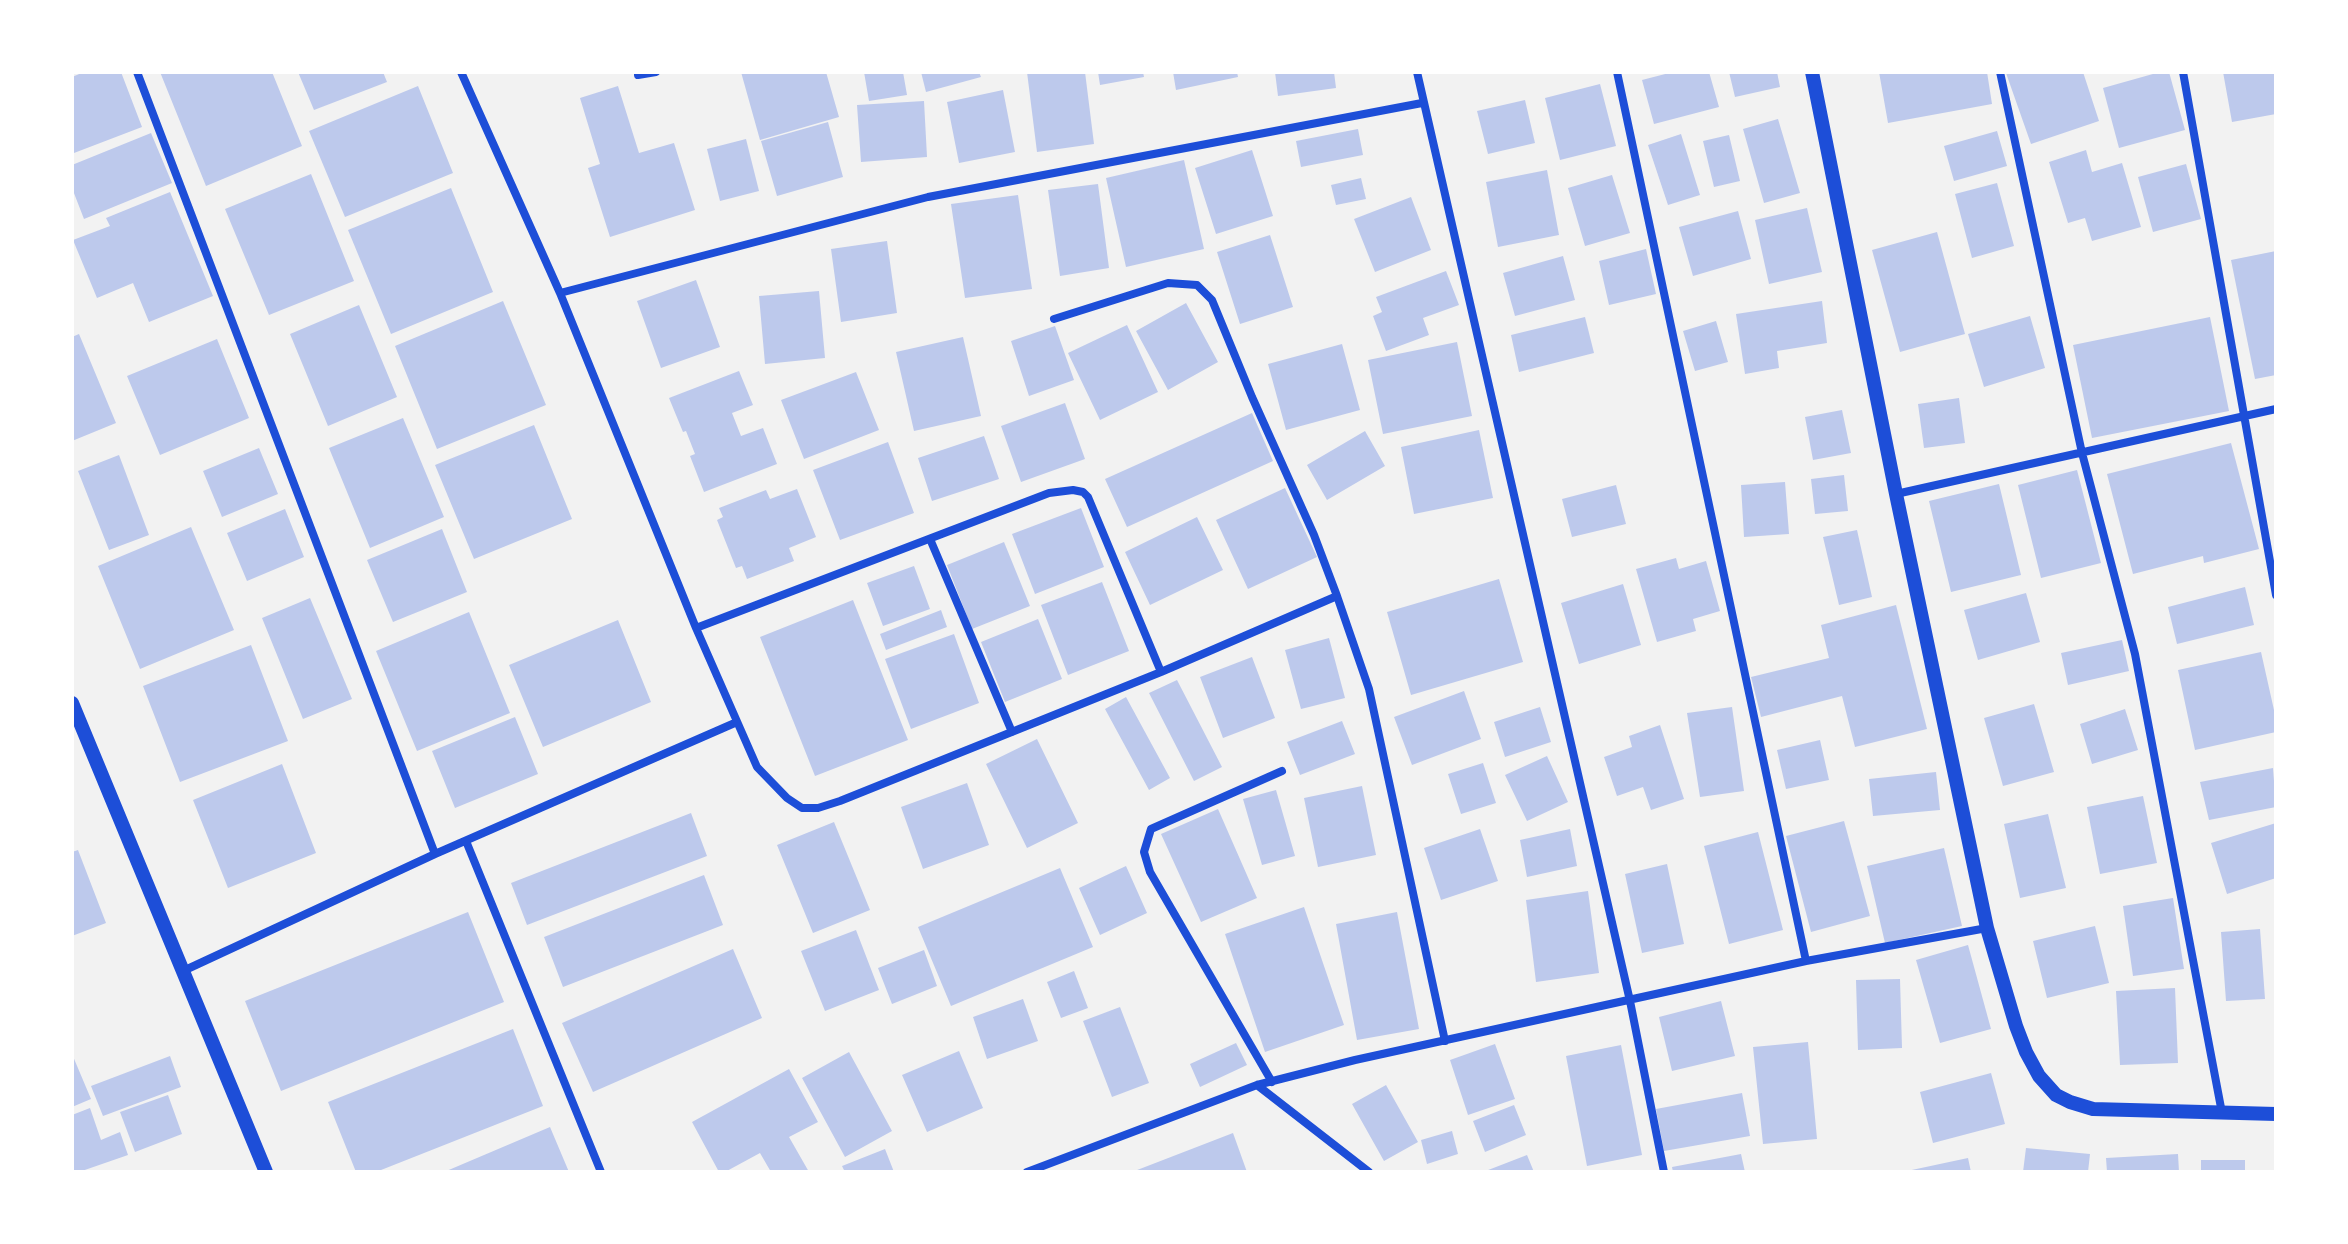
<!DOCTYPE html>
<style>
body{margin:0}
#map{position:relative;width:2348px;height:1244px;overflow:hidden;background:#f2f2f2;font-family:"Roboto Condensed",sans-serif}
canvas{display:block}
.frame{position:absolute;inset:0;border:74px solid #fff;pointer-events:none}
</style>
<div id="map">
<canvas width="2348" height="1244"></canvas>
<div class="frame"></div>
</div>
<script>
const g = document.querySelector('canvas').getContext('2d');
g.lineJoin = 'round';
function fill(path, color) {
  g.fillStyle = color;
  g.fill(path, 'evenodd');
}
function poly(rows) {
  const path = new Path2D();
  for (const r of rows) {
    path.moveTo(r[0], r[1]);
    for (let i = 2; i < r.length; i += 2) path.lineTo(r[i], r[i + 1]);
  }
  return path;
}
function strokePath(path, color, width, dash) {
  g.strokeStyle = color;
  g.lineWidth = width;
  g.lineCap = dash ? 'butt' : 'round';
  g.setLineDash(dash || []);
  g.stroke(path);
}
fill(poly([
 [84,72,121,72,142,127,74,153,72,77],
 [160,72,272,72,302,146,206,186],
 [298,72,383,72,387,82,314,110],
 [741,72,826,72,839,117,760,140],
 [864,72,903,72,907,95,869,101],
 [921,72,979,72,981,77,926,92],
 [1027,72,1085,72,1094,144,1037,152],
 [1098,72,1143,72,1144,77,1100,85],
 [1173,72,1237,72,1238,77,1176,90],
 [1275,72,1334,72,1336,88,1278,96],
 [1673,72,1709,72,1719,107,1654,124,1642,80],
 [1729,72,1777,72,1780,87,1735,97],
 [1879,72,1987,72,1992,104,1888,123],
 [2083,72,2099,121,2031,144,2006,73],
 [2160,72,2169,72,2185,130,2119,148,2103,88],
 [2223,72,2276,72,2276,114,2232,122],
 [1600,84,1616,146,1560,160,1545,98],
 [418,86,453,173,345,217,309,131],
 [618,86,639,153,674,143,695,210,610,237,588,168,600,164,580,98],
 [1003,90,1015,152,959,163,947,102],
 [1525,100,1535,143,1488,154,1477,111],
 [924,101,927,157,861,162,857,105],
 [1778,119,1800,193,1764,203,1743,129],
 [828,122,843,177,777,196,761,141],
 [1358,129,1363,155,1301,167,1296,141],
 [1997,131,2007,166,1954,181,1944,146],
 [151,133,172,183,84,219,72,188,72,165],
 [1681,134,1700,195,1668,205,1648,145],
 [1729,135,1740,181,1714,187,1703,141],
 [746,139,759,191,720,201,707,149],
 [1252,150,1273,216,1216,234,1195,168],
 [2086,150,2092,172,2122,163,2141,227,2092,241,2085,218,2068,223,2049,162],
 [1184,160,1204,249,1126,267,1106,178],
 [2186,164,2201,219,2153,232,2138,177],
 [1547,170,1559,235,1498,247,1486,182],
 [311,174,354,281,269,315,225,209],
 [1612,175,1630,233,1585,246,1568,188],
 [1361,178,1366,199,1336,205,1331,185],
 [1997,183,2014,246,1972,258,1955,194],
 [1098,184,1109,268,1060,276,1048,190],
 [451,188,493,292,391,334,348,230],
 [170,192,213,296,149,322,133,283,97,298,73,240,110,226,106,218],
 [1018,195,1032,289,965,298,951,204],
 [1411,197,1431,250,1375,272,1354,219],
 [1807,208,1822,272,1769,284,1755,220],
 [1738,211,1751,259,1693,276,1679,227],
 [1937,232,1965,334,1900,352,1872,250],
 [1270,235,1293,307,1240,324,1217,252],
 [887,241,897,313,841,322,831,249],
 [1646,249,1656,294,1609,305,1599,261],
 [2276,251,2276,375,2255,379,2231,260],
 [1563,256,1575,300,1515,316,1503,273],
 [1446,271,1459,305,1423,318,1429,335,1386,351,1373,316,1382,312,1376,297],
 [696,280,720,347,661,368,637,301],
 [819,291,825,358,765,364,759,296],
 [503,301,546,405,437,449,395,346],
 [1822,301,1827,343,1777,351,1779,368,1745,374,1736,314],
 [1186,303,1218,362,1168,390,1136,331],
 [359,305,397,397,328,426,290,334],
 [2030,316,2045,368,1984,387,1968,334],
 [1585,317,1594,353,1519,372,1511,335],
 [2210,317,2229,411,2092,438,2073,345],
 [1716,321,1728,362,1695,371,1683,331],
 [1127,325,1158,392,1100,420,1068,353],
 [1055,326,1074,380,1029,396,1011,341],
 [79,334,116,423,72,441,72,337],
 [963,337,981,416,914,431,896,352],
 [217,339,249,418,160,455,127,376],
 [1457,342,1472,416,1383,434,1368,360],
 [1342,344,1360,410,1286,430,1268,364],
 [739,371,753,405,732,413,741,436,763,428,777,464,704,492,690,456,695,454,686,431,683,432,669,398],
 [856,372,879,430,804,459,781,400],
 [1959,398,1965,443,1924,448,1918,404],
 [1065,403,1085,459,1021,482,1001,426],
 [1842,410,1851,453,1813,460,1805,417],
 [1252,413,1273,461,1127,527,1105,479],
 [403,418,444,517,370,548,329,448],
 [534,425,572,519,474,559,435,465],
 [1479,430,1493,498,1414,514,1401,447],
 [1365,431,1385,466,1327,500,1307,465],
 [984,436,999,479,932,501,918,458],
 [888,442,914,513,840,540,813,470],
 [2231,443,2259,549,2204,563,2203,556,2133,574,2107,474],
 [259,448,278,494,222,517,203,471],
 [119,455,149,535,109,550,78,471],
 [2077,470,2101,563,2041,578,2018,485],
 [1844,475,1848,511,1815,514,1811,479],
 [1785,482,1789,534,1744,537,1741,485],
 [1999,484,2021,575,1951,592,1929,501],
 [1616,485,1626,524,1572,537,1562,499],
 [1285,488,1317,557,1248,589,1216,520],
 [797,489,816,537,789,548,794,561,747,579,742,566,736,568,717,520,723,517,719,508,766,490,770,499],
 [1081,508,1104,567,1035,594,1012,534],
 [285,509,304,557,247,581,227,533],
 [1197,517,1223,570,1150,605,1125,552],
 [191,527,234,630,140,669,98,566],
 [442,529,467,592,393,622,367,560],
 [1857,530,1872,597,1839,605,1823,537],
 [1004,542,1030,606,972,629,947,565],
 [1676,558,1679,569,1706,561,1720,611,1693,619,1696,631,1657,642,1636,569],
 [914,566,930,609,883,626,867,583],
 [1499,579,1523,662,1411,695,1387,612],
 [1102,582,1129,651,1068,675,1041,605],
 [1623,584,1641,645,1579,664,1561,603],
 [2245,587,2254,625,2177,644,2168,607],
 [2026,593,2040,642,1978,660,1964,610],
 [310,598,352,699,303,719,262,618],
 [853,600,908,740,815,776,760,637],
 [1896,605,1927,729,1855,747,1842,696,1761,717,1751,677,1829,658,1821,625],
 [941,610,947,627,886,650,880,634],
 [469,612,510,713,417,751,376,651],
 [1038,619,1062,679,1005,702,981,642],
 [618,620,651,702,543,747,509,665],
 [954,634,979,703,911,729,885,659],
 [1329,638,1345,698,1301,709,1285,650],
 [2122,640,2129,671,2068,685,2061,653],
 [251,645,288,741,180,782,143,686],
 [2261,652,2276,719,2276,732,2195,750,2178,670],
 [1252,657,1275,718,1223,738,1200,677],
 [1177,680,1222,767,1194,781,1149,693],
 [1464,691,1481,739,1412,765,1394,717],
 [1126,697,1170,778,1149,790,1105,709],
 [2034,704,2054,772,2003,786,1984,718],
 [1540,707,1551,742,1505,757,1494,722],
 [1732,707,1744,791,1700,797,1687,713],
 [2125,709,2138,750,2092,764,2080,724],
 [515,717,538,774,455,808,432,751],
 [1342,721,1355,754,1300,775,1287,742],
 [1660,725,1684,799,1651,810,1643,787,1617,796,1604,757,1632,747,1629,736],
 [1037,739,1078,823,1027,848,986,764],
 [1820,740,1829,780,1786,789,1777,750],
 [1547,756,1568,802,1527,821,1505,775],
 [1483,763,1496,803,1461,814,1448,774],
 [282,764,316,853,228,888,193,800],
 [2273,768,2276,807,2209,820,2200,782],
 [1936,772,1940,810,1873,816,1869,779],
 [967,783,989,845,923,869,901,807],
 [1362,786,1376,855,1318,867,1304,798],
 [1276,790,1295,856,1262,865,1243,799],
 [2143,796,2157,863,2100,874,2087,807],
 [1218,809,1257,898,1201,922,1161,834],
 [691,813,707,856,527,925,511,883],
 [2048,814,2066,888,2020,898,2004,824],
 [1844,821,1870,916,1811,932,1786,836],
 [834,822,870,910,813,933,777,845],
 [2276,823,2276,878,2227,894,2211,843],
 [1480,829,1498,881,1441,900,1424,848],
 [1570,829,1577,866,1527,877,1520,840],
 [1758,832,1783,930,1729,944,1704,846],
 [1944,848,1962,926,1885,943,1867,866],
 [78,850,106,923,72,936,72,852],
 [1667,864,1684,944,1642,953,1625,874],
 [1126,866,1147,913,1100,935,1079,888],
 [1060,868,1093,947,951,1006,918,927],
 [704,875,723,925,563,987,544,937],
 [1588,891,1599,973,1536,982,1526,900],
 [2173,898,2184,969,2133,976,2123,906],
 [1304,907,1344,1025,1265,1052,1225,934],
 [468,912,504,1002,281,1091,245,1001],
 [1397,912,1419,1029,1357,1040,1336,924],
 [2095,926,2109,983,2047,998,2033,941],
 [2260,929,2265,999,2226,1001,2221,932],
 [856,930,879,990,825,1011,801,951],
 [1968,945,1991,1029,1940,1043,1916,960],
 [733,949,762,1018,593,1092,562,1023],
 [924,950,937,986,892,1004,878,968],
 [1074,971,1088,1008,1061,1018,1047,982],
 [1900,979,1902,1048,1858,1050,1856,980],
 [2175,988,2178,1063,2120,1065,2116,991],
 [1023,999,1038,1041,987,1059,973,1017],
 [1721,1001,1735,1056,1672,1071,1659,1017],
 [1120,1007,1149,1083,1112,1097,1083,1021],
 [513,1029,543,1106,376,1172,356,1172,328,1102],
 [1808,1042,1817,1139,1763,1144,1753,1047],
 [1236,1043,1247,1065,1200,1087,1190,1064],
 [1495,1044,1515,1099,1468,1115,1450,1060],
 [1621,1045,1642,1155,1587,1166,1566,1056],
 [959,1051,983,1108,927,1132,902,1075],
 [849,1052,892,1131,845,1157,802,1078],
 [72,1054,91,1099,72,1107],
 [170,1056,181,1087,103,1116,91,1086],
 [789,1069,818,1122,789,1137,809,1172,771,1172,760,1153,725,1172,719,1172,692,1122],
 [1991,1073,2005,1124,1933,1143,1920,1092],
 [1386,1085,1418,1142,1384,1161,1352,1104],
 [1742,1093,1750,1136,1664,1151,1656,1109],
 [168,1095,182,1134,135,1152,120,1112],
 [1514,1105,1526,1135,1485,1152,1473,1121],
 [90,1108,101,1140,120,1132,128,1155,79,1172,72,1172,72,1115],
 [550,1127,569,1172,444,1172],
 [1452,1131,1458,1154,1427,1164,1421,1140],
 [1233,1133,1247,1172,1132,1172],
 [2026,1148,2090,1154,2088,1172,2023,1172],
 [885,1149,894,1172,845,1172,842,1166],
 [1741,1154,1745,1172,1673,1172,1672,1167],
 [2178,1154,2179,1172,2107,1172,2106,1158],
 [1527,1155,1534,1172,1483,1172],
 [1968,1158,1971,1172,1907,1172,1907,1171],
 [2201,1160,2245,1160,2245,1172,2201,1172]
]), '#bdc9ec');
strokePath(poly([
 [137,72,435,854],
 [461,72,560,293,696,628,757,767,787,798,802,808,818,808,840,801,1161,672,1337,596,1369,689,1445,1041],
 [1417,72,1630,1001,1664,1172],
 [1617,72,1806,961],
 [2000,72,2082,453,2135,654,2222,1113],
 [2183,72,2276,595],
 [638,75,656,72],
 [560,293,928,197,1422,103],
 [1054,319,1168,283,1197,285,1212,300,1252,397,1314,535,1337,596],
 [1896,494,2276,409],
 [930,539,1012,732],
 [696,628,1049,493,1073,490,1083,492,1088,497,1161,672],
 [466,841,601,1172],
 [183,971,435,854,737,722],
 [1272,1082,1150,872,1144,852,1151,829,1282,771],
 [1257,1085,1369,1172],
 [1027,1172,1257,1085,1355,1060,1806,961,1987,928]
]), '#1d4ed8', 8);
strokePath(poly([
 [1812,72,1896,494,1987,928,2016,1026,2026,1052,2039,1076,2056,1095,2070,1102,2093,1109,2276,1114],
 [72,703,266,1172]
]), '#1d4ed8', 14);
</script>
